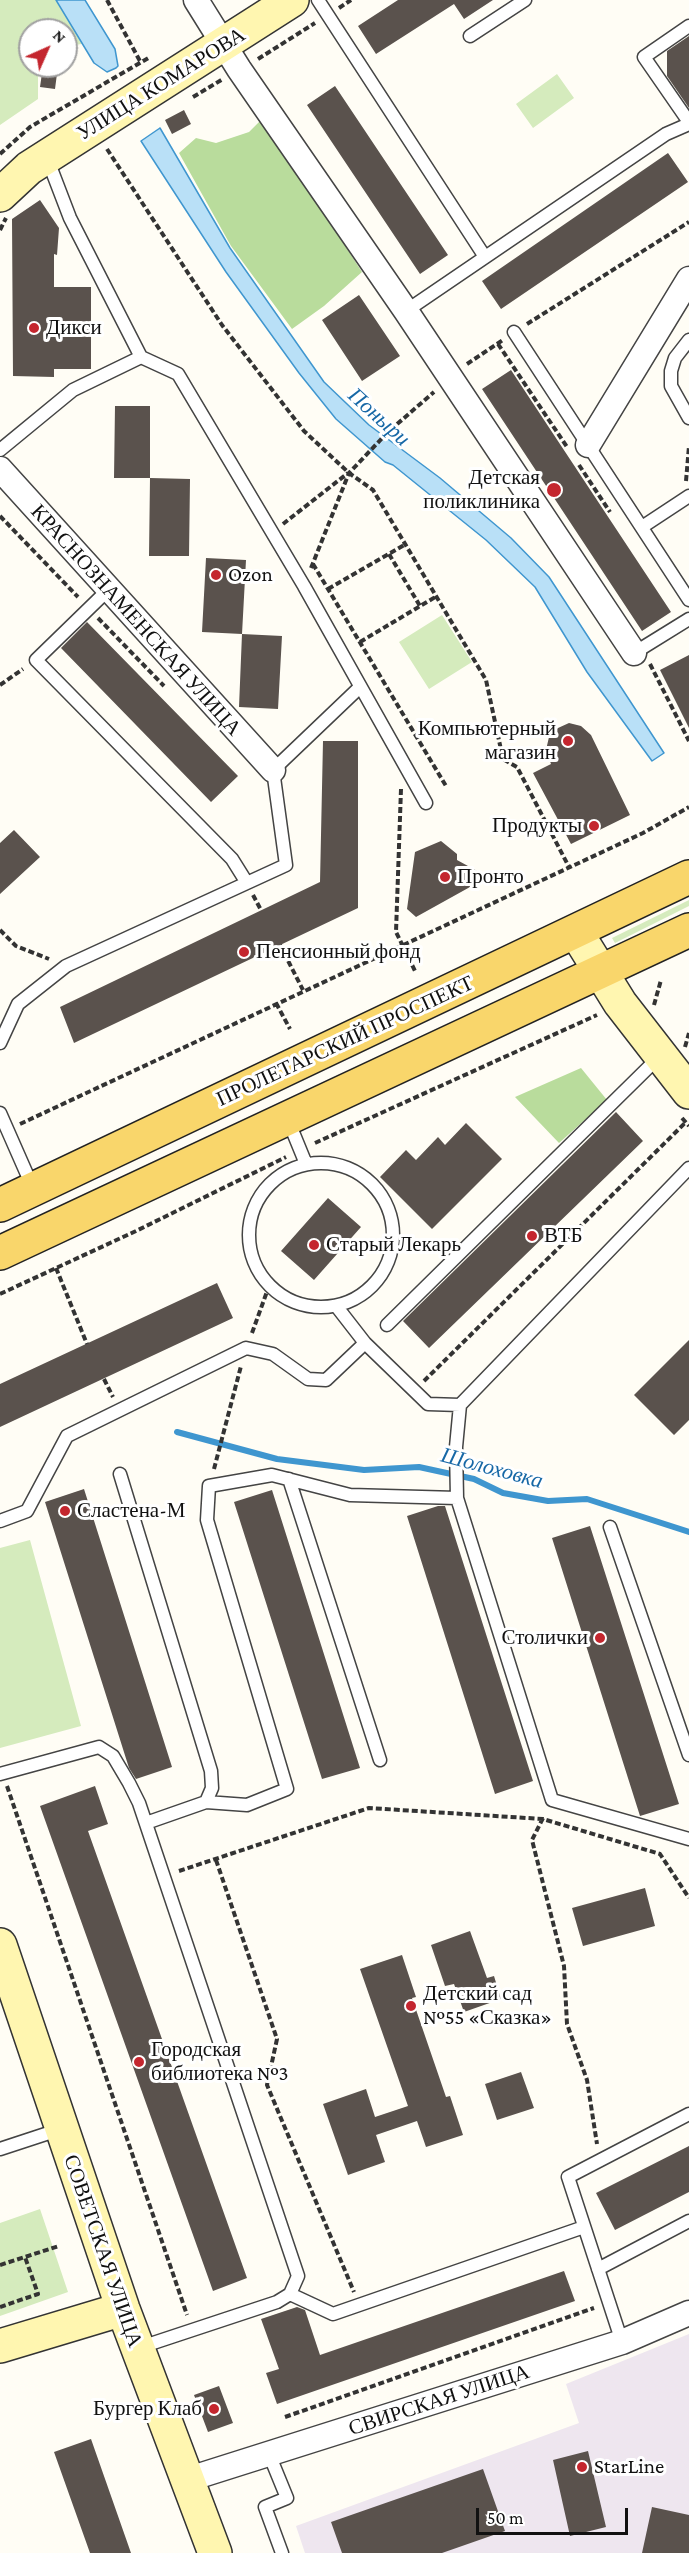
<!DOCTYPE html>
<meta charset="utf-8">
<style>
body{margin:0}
#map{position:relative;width:689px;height:2553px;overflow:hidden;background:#fffdf5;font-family:"Crimson Pro",serif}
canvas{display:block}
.north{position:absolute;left:18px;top:18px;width:60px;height:60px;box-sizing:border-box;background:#fff;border:2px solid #a0a0a0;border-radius:50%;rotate:45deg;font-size:16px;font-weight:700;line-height:24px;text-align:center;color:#111}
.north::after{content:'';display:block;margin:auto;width:21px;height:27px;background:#c4262e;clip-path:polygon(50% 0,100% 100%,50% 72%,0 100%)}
.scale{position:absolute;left:476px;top:2508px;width:152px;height:27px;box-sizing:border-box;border:3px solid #111;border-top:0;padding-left:8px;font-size:18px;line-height:21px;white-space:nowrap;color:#111;-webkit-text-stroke:4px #fff;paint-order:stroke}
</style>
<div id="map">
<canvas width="689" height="2553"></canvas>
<div class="north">N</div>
<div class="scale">50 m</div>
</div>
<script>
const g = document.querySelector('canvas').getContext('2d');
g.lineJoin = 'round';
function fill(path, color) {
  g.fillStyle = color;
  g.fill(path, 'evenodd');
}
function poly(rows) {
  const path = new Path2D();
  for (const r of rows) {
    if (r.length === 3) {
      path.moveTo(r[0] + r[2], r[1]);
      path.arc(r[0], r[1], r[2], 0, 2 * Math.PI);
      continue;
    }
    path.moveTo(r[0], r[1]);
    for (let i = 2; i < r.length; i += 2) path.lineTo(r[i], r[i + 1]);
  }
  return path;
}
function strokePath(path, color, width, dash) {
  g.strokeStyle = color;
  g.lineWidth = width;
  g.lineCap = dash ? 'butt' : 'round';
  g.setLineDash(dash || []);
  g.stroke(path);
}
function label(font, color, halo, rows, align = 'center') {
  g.font = font + ' "Crimson Pro",serif';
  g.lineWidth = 6;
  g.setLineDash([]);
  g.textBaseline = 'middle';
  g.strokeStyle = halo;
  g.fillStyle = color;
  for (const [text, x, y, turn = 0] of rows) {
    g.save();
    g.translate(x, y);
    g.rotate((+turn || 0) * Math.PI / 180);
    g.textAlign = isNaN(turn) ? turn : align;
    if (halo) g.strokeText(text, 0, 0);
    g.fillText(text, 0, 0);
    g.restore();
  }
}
fill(poly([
 [689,2334,689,2553,305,2553,296,2526,579,2423,566,2384]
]), '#eee6ef');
fill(poly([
 [0,0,56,0,82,44,66,46,66,30,30,30,30,66,38,66,38,99,0,125],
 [557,74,574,98,533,128,516,104],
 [442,615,472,662,429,689,399,642],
 [689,900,689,906,615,943,612,938],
 [30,1540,81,1726,0,1748,0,1548],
 [40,2209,68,2292,0,2316,0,2223]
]), '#d5ebbd');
fill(poly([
 [263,118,362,272,324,306,292,329,231,246,179,153,196,138,216,143,249,132],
 [581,1068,607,1100,559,1143,515,1097]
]), '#b9dc9c');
const water = poly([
 [56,0,85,0,115,49,118,66,116,68,107,72,94,63,56,0],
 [160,128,230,248,324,382,369,425,440,478,511,538,549,577,664,753,652,761,587,672,535,587,486,540,393,465,385,462,336,419,299,373,226,272,141,141,160,128]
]);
fill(water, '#b9e0f7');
strokePath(water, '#3f96cf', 1.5);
strokePath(poly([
 [177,1432,277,1459,364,1470,419,1467,474,1479,503,1493,548,1501,587,1499,689,1532]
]), '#3f96cf', 6);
fill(poly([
 [398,0,493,0,464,19,454,4,376,54,358,26],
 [689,36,689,108,667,76,667,51],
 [43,66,58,66,55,89,40,87],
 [335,86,448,255,420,274,307,105],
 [184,110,191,124,172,134,165,120],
 [668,153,688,182,501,309,482,281],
 [40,200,59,228,57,255,54,254,54,287,91,287,91,369,54,369,54,377,13,376,12,219],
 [359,295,400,356,362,381,322,320],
 [511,370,671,612,642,631,482,389],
 [115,406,150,406,150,478,114,478],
 [150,478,190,479,189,556,149,556],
 [206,558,246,560,242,634,202,632],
 [87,622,238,776,211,802,61,648],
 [242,634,282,636,278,709,239,707],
 [689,655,689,728,660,670],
 [569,723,581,726,591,735,630,815,571,844,533,773,551,764,546,750,549,737,558,728],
 [323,741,358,741,358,908,74,1043,60,1007,320,882],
 [14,830,40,857,0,894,0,843],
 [441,841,457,854,457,860,479,872,479,882,416,917,407,909,415,852],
 [616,1112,643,1141,429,1348,403,1321],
 [466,1123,502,1159,432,1229,380,1177,406,1150,416,1160,438,1137,445,1145],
 [328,1198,361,1227,314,1280,281,1251],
 [217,1283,233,1318,0,1427,0,1384],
 [689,1340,689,1420,674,1435,634,1395],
 [84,1489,172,1767,136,1779,129,1768,45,1502],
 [272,1490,360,1768,322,1779,234,1502],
 [438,1506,445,1506,533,1781,495,1794,407,1516],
 [590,1526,679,1804,640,1816,552,1538],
 [95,1786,108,1824,88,1831,247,2278,213,2291,40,1806],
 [645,1888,655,1926,583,1946,572,1908],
 [470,1931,487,1978,494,1976,501,1999,464,2012,454,1984,445,1986,431,1945],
 [402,1955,416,1997,412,1998,446,2097,450,2096,463,2135,426,2147,417,2121,376,2135,385,2162,348,2175,323,2104,366,2089,375,2117,408,2106,360,1969],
 [521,2072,534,2108,497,2120,485,2084],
 [689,2146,689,2192,615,2230,596,2193],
 [564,2271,575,2301,277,2404,266,2373,279,2369,261,2319,297,2307,305,2310,320,2355],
 [219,2386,233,2423,208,2432,194,2395],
 [91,2439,131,2553,90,2553,54,2452],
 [588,2451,606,2527,570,2536,553,2460],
 [483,2469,505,2531,442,2553,342,2553,331,2522],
 [652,2507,689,2515,689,2553,642,2553]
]), '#5a524d');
const lane = poly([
 [318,0,485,257],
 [689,26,644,57,689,122],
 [470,36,525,0],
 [47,158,70,218,141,357,178,374,304,586,426,803],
 [406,311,666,134,689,124],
 [514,332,689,600],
 [689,340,675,358,671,371,671,386,689,418],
 [0,450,73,390,141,357],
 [642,527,689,496],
 [109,589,36,660,232,859,247,883],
 [634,653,689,619],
 [0,1043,18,1004,66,966,286,865,273,770,360,687],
 [0,1113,33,1188],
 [288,1120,306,1164],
 [321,1235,72],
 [689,1168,460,1405,456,1447,457,1498,552,1800,689,1839],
 [387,1325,660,1056],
 [365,1343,428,1404,460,1405],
 [120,1474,211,1771,212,1788,206,1802,146,1823],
 [289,1479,380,1760],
 [0,1521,27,1511,67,1436,246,1348,273,1354,308,1379,326,1380,365,1343,337,1307],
 [610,1527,689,1755],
 [0,1774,99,1747,113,1756,129,1783,139,1803,298,2276,290,2294,277,2302,138,2348],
 [206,1802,247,1805,287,1789,207,1520,209,1486,272,1475,350,1495,457,1498],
 [0,2149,61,2129],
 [598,2269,689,2221],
 [290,2294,333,2314,584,2227],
 [622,2342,568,2177,689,2114],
 [269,2454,287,2498,265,2507,282,2553]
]);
const street = poly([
 [196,0,239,69,406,311,634,653],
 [588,445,689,279],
 [0,469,273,770],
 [186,2480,622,2342,689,2313]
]);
const secondary = poly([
 [0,195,29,168,292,0],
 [576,932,620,1003,689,1092],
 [0,1945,123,2309,215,2553],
 [0,2346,123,2309]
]);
const primary = poly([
 [0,1205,689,877],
 [0,1253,689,930]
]);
strokePath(lane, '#444', 15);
strokePath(street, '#444', 27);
strokePath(secondary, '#333', 36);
strokePath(primary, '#222', 36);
strokePath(poly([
 [107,0,141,63],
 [339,8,351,0],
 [258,59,315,23],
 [193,97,223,79],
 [107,149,222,325,304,431,349,473,373,490,486,680,503,759,517,767,569,867],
 [0,154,30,127,150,57],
 [0,230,6,218],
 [527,324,689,222],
 [498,344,567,447],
 [467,364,503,340],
 [579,465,610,512],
 [686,481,689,446],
 [0,516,78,597],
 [283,524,348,473],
 [389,554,420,606],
 [313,564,446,786],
 [311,568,349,473,388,432,434,392],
 [328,589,406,544],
 [98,618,164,686],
 [360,642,437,596],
 [650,664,689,741],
 [0,685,23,669],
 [401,789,396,932,416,973],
 [253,895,261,910],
 [0,930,16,946,49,959],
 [280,945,303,990],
 [276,1003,290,1029],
 [654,1005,661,980],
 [685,1047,689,1033],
 [682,1118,689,1126],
 [20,1124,643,833,689,807],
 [315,1143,597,1015],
 [56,1268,87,1344],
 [0,1294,136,1231,286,1157],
 [252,1333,269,1286],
 [104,1379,113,1397],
 [424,1381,686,1122],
 [214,1469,241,1366],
 [7,1786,187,2315],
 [543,1818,532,1840,564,1966,567,2024,587,2080,597,2144],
 [216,1860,277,2039,267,2085,354,2292],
 [179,1871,369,1808,543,1819,660,1854,689,1898],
 [0,2265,59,2246],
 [0,2307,38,2294,25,2257],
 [285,2417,594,2308]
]), '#333', 4, [6, 3]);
strokePath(lane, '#fff', 12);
strokePath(street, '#fff', 24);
strokePath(secondary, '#fff6b0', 33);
strokePath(primary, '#f9d66b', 33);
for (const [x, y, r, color] of [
 [34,328,6,"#c4262e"],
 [554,490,8,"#c4262e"],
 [216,575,6,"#c4262e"],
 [568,741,6,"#c4262e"],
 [594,826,6,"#c4262e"],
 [445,877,6,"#c4262e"],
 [244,952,6,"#c4262e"],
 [532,1236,6,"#c4262e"],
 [314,1245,6,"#c4262e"],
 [65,1511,6,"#c4262e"],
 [600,1638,6,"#c4262e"],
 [411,2006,6,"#c4262e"],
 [139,2062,6,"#c4262e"],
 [214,2409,6,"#c4262e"],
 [582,2467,6,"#c4262e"]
]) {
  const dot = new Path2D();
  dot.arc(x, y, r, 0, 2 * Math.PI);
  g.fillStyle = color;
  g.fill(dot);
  strokePath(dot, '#fff', 2);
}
label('21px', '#111', '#fff', [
 ["УЛИЦА КОМАРОВА",161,84,-32],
 ["КРАСНОЗНАМЕНСКАЯ УЛИЦА",136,620,48],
 ["ПРОЛЕТАРСКИЙ ПРОСПЕКТ",345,1041,-25],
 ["СОВЕТСКАЯ УЛИЦА",103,2251,71],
 ["СВИРСКАЯ УЛИЦА",439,2400,-18]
]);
label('21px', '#111', '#fff', [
 ["Дикси",46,328],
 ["Детская",540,478,"right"],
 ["поликлиника",540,502,"right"],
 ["Ozon",228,575],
 ["Компьютерный",556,729,"right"],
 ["магазин",556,753,"right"],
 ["Продукты",582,826,"right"],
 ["Пронто",457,877],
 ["Пенсионный фонд",256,952],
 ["ВТБ",544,1236],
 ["Старый Лекарь",326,1245],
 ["Сластена-М",77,1511],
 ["Столички",588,1638,"right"],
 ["Детский сад",423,1994],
 ["№55 «Сказка»",423,2018],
 ["Городская",151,2050],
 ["библиотека №3",151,2074],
 ["Бургер Клаб",202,2409,"right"],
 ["StarLine",594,2467]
], 'left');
label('italic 22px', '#1768a6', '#fff', [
 ["Поныри",379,417,42],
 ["Шолоховка",492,1468,15]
]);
</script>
